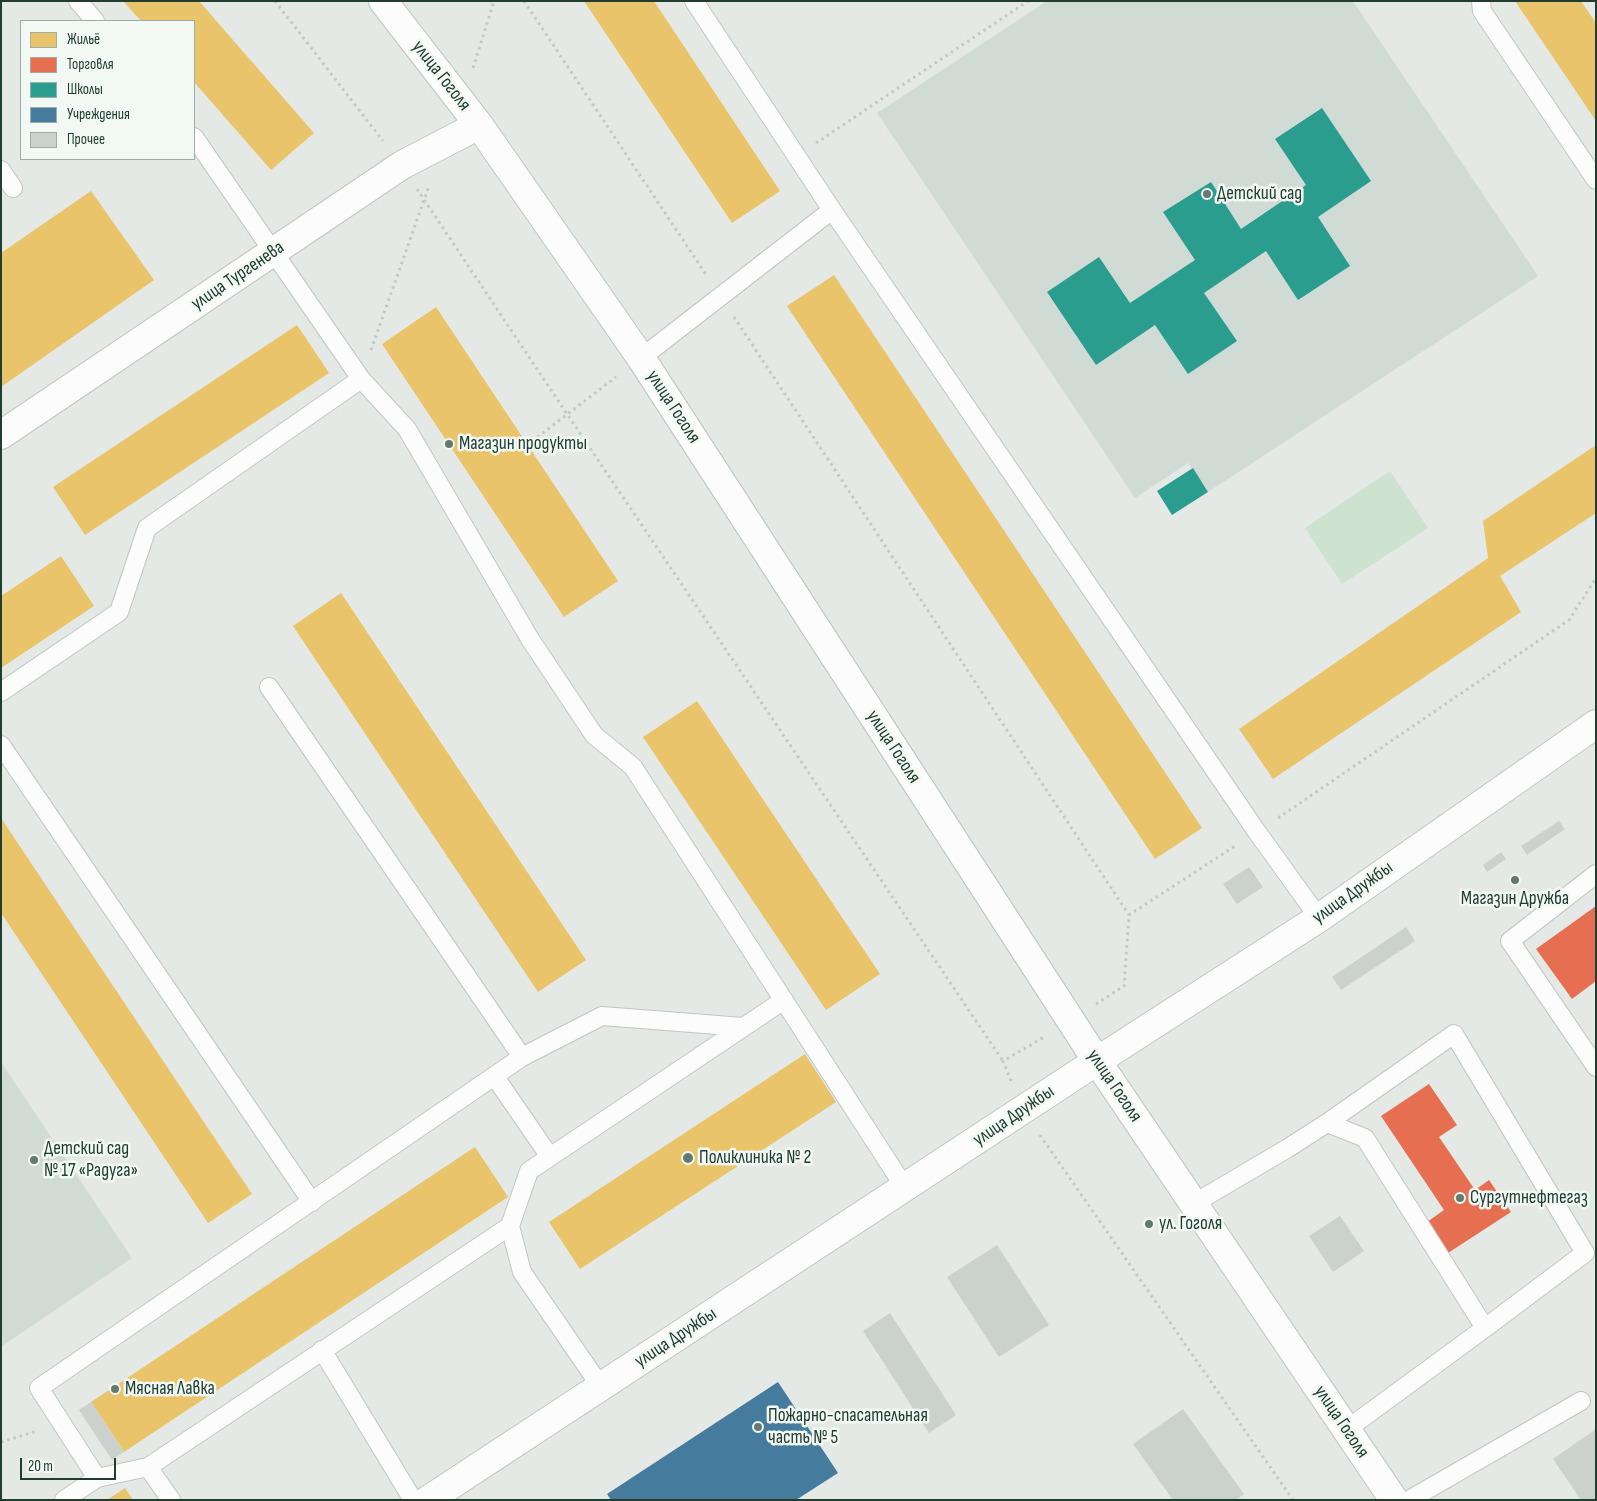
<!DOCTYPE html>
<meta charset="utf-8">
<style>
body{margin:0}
#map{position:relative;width:1597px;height:1501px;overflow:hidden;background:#e4e9e6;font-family:"Sofia Sans Condensed",sans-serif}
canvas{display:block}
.frame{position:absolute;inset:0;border:2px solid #213d30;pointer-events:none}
.legend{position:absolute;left:20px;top:20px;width:175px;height:140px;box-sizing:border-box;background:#f2f9f4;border:1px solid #9eaea6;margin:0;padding:6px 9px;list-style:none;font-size:15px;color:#213d30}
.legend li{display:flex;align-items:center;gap:10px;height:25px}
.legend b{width:25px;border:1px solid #9eaea6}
.scale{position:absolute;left:20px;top:1458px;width:96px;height:22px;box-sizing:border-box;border:2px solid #213d30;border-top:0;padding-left:6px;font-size:15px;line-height:18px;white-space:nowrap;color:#213d30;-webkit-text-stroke:4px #f2f9f4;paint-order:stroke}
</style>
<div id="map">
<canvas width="1597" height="1501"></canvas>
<div class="frame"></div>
<ul class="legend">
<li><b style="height:14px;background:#e9c46a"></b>Жильё</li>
<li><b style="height:14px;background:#e76f51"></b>Торговля</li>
<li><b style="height:14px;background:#2a9d8f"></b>Школы</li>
<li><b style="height:14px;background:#457b9d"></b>Учреждения</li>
<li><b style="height:14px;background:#cbd1cd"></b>Прочее</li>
</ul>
<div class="scale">20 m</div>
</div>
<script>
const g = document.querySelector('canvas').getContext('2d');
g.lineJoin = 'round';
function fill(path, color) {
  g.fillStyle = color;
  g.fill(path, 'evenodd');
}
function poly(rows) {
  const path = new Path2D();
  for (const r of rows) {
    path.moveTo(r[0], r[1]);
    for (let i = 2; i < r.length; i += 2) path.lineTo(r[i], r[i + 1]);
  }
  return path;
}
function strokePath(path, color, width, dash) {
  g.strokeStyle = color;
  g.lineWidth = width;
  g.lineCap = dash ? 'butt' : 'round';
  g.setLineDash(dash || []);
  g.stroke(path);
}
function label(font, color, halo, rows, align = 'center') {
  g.font = font + ' "Sofia Sans Condensed",sans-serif';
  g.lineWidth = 5;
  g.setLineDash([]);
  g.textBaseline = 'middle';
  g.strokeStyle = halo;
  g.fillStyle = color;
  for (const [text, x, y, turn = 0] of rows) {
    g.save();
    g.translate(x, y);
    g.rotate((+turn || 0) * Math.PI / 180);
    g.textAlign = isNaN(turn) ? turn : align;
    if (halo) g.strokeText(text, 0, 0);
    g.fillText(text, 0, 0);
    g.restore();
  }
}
fill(poly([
 [1047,1,1353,1,1538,276,1208,492,1188,463,1135,498,877,113],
 [1,1062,132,1258,1,1347]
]), '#d1dbd5');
fill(poly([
 [1390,471,1428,528,1342,584,1305,528]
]), '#cde3cf');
fill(poly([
 [123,1,199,1,314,133,271,170,194,82,194,21,141,21],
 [584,1,654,1,780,191,732,223],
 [1515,1,1581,1,1596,23,1596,121],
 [91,191,154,280,1,387,1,253],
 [834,275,1202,828,1155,859,787,306],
 [436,307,618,581,564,617,382,344],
 [297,325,329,373,85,535,53,487],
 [1596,445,1596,513,1500,576,1521,612,1273,779,1239,729,1488,558,1483,521],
 [61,556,94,606,1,668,1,596],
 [341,593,586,960,538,992,293,626],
 [697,701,880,974,826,1010,643,737],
 [1,818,252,1194,208,1223,1,913],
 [805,1054,836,1102,580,1269,549,1222],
 [475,1147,508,1197,124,1452,91,1402],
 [125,1488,133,1500,107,1500]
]), '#e9c46a');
fill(poly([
 [1596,906,1596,981,1572,999,1536,949],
 [1429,1084,1457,1125,1439,1137,1475,1190,1489,1180,1511,1212,1448,1253,1427,1222,1444,1210,1381,1116]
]), '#e76f51');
fill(poly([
 [1322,108,1371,181,1318,217,1350,266,1298,300,1266,251,1204,293,1237,341,1188,374,1155,325,1096,365,1047,292,1099,257,1130,303,1195,260,1163,212,1211,182,1241,229,1306,185,1275,139],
 [1193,468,1208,492,1172,515,1157,491]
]), '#2a9d8f');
fill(poly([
 [778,1382,838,1473,796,1500,611,1500,607,1494]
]), '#457b9d');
fill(poly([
 [1559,821,1565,829,1527,855,1521,846],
 [1501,852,1506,859,1487,872,1483,865],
 [1249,867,1263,887,1237,904,1223,884],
 [1406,927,1415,941,1341,990,1332,977],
 [1340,1216,1364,1251,1333,1272,1309,1236],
 [997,1245,1049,1325,999,1357,947,1277],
 [890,1313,956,1415,929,1433,863,1331],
 [91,1402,124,1452,112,1460,79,1410],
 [1183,1409,1244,1494,1236,1500,1173,1500,1133,1444],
 [1596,1429,1596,1500,1581,1500,1553,1459]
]), '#cbd1cd');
const lane = poly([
 [78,1,95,21],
 [694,1,832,210,1257,832,1319,918],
 [1481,1,1482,11,1596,180],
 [194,137,361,379,407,429,530,639,594,735,633,767,905,1188],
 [1,170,13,188],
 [641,358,832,210],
 [269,687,522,1057],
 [1,692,119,612,147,528,361,379],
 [1,745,312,1202],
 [1596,874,1510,941,1596,1067],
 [495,1077,550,1157],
 [1327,1123,1454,1034,1585,1253,1485,1328],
 [1193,1204,1288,1148,1327,1123,1365,1138,1485,1328,1346,1430],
 [322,1350,413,1500],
 [601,1387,522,1272,510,1226,529,1171,784,1000],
 [97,1478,39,1388,522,1057,602,1016,743,1027],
 [64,1500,97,1478,148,1467],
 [171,1500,148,1467,510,1226],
 [1409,1500,1581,1401]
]);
const street = poly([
 [1,435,402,165,479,125],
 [1097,1061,1394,1500]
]);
const secondary = poly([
 [383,1,479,125,641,358,1097,1061],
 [428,1500,1097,1061,1319,918,1596,724]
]);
strokePath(lane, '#c1c6c3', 20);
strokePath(street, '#c1c6c3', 30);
strokePath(secondary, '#bdc5c1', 30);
strokePath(poly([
 [275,1,383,141],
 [524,1,707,276],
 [473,68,494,1],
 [816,143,1028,1],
 [417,189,567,414,1003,1061],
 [734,317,1129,915],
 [371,350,429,186],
 [527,445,616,377],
 [1278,818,1569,620,1596,578],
 [1096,1004,1124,986,1129,915,1235,846],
 [1011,1081,1003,1061,1046,1036],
 [1040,1135,1293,1500],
 [1,1442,37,1431]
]), '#c1c9c4', 3, [2.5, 4]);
strokePath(lane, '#fbfcfb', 18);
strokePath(street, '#fbfcfb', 28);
strokePath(secondary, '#fbfcfb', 28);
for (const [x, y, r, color] of [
 [1207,194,5,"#657970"],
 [449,444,5,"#657970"],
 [1515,880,5,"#657970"],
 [688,1158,6,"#657970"],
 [34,1160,5,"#657970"],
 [1460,1198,5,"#657970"],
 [1149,1224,5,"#657970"],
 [115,1389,5,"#657970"],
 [758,1427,5,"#657970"]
]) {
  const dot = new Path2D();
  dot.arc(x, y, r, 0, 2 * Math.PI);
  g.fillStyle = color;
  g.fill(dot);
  strokePath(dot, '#f2f9f4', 2);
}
label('19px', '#213d30', '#f2f9f4', [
 ["улица Гоголя",441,76,52],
 ["улица Тургенева",238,276,-34],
 ["улица Гоголя",673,407,57],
 ["улица Гоголя",893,747,57],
 ["улица Дружбы",1353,893,-35],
 ["улица Гоголя",1114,1086,56],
 ["улица Дружбы",1014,1116,-34],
 ["улица Дружбы",676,1338,-33],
 ["улица Гоголя",1341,1422,56]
]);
label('19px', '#213d30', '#f2f9f4', [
 ["Детский сад",1217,194],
 ["Магазин продукты",459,444],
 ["Магазин Дружба",1515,899,"center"],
 ["Детский сад",44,1149],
 ["№ 17 «Радуга»",44,1171],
 ["Поликлиника № 2",699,1158],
 ["Сургутнефтегаз",1470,1198],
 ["ул. Гоголя",1159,1224],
 ["Мясная Лавка",125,1389],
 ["Пожарно-спасательная",768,1416],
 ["часть № 5",768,1438]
], 'left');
</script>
